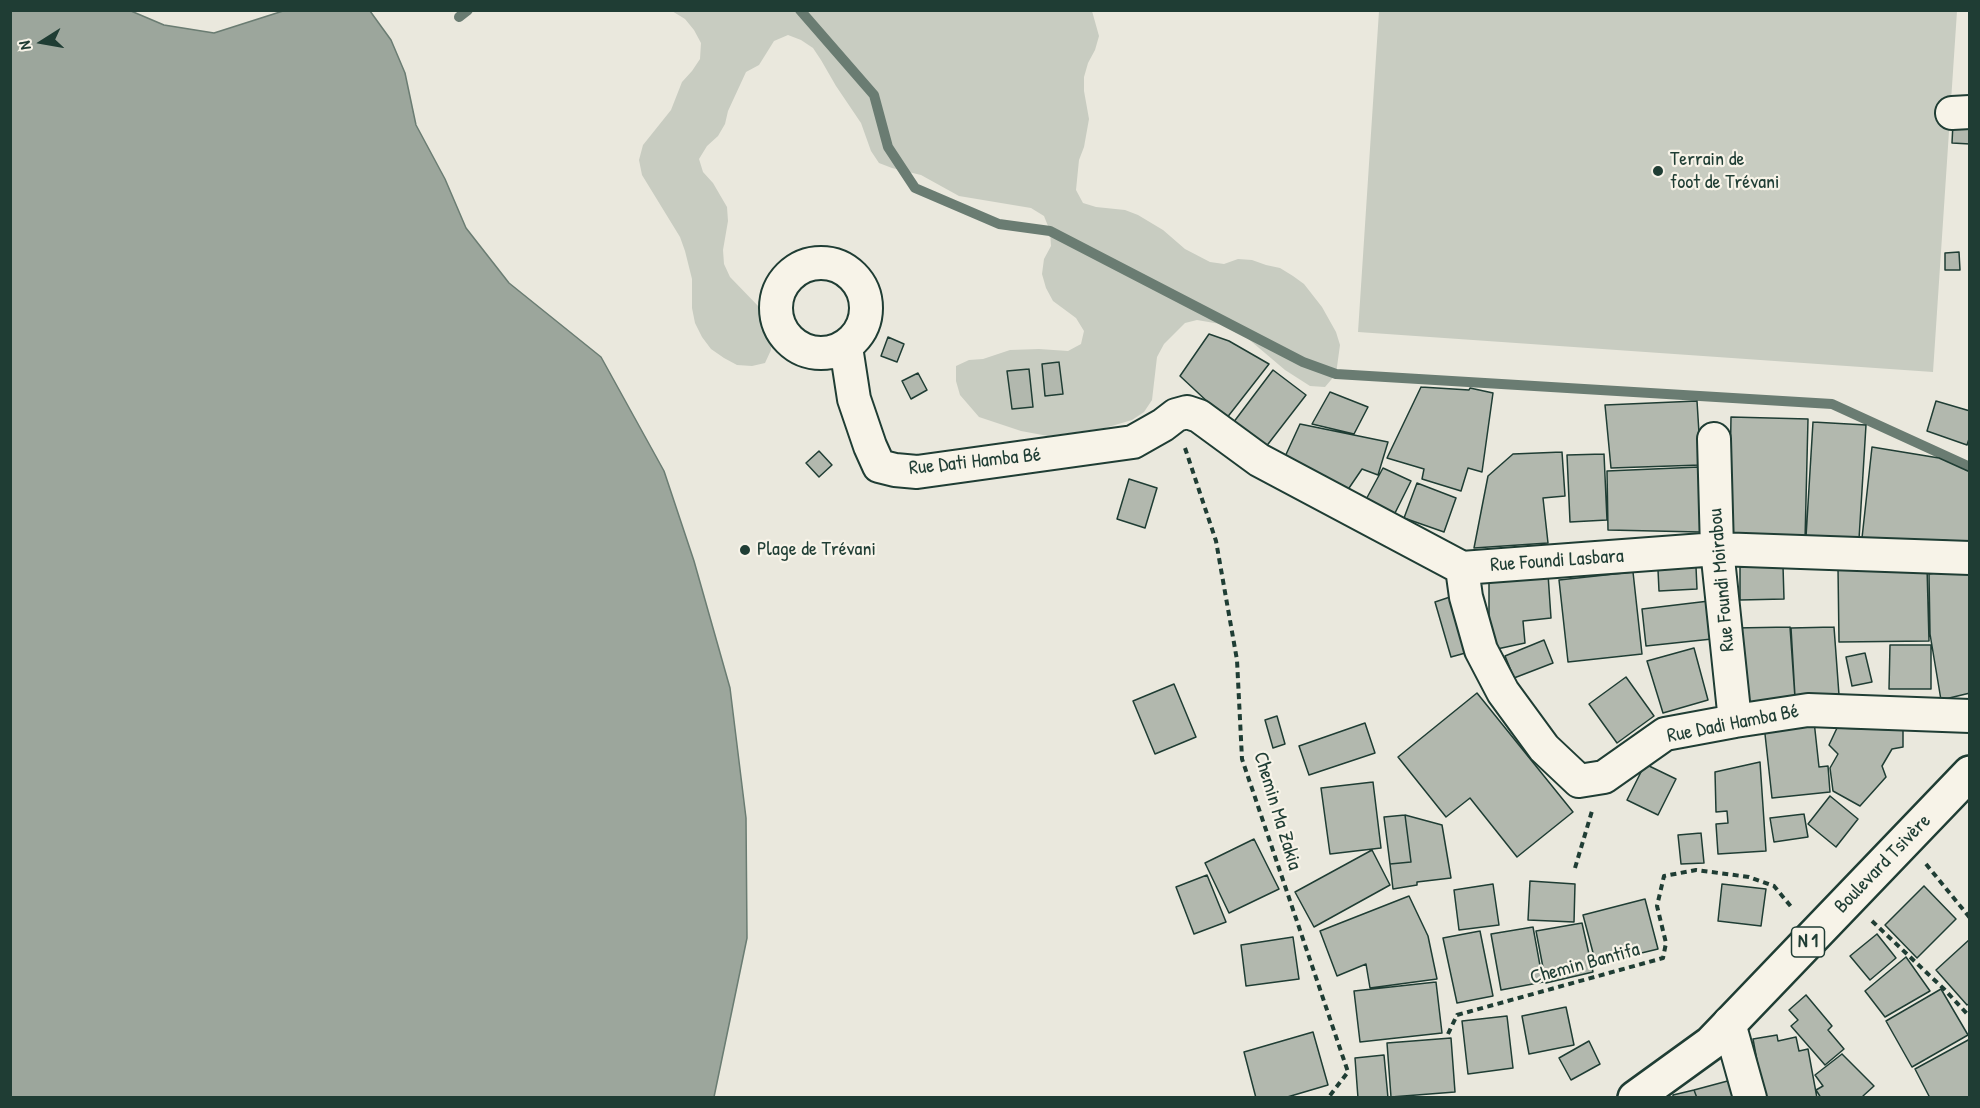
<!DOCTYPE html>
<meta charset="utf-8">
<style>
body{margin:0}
#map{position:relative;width:1980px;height:1108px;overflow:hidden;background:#eae8dd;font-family:"Patrick Hand",sans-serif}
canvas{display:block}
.frame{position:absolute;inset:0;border:12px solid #1f3d34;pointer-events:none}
.north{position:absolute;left:12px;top:12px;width:60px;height:60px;-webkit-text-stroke:4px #f7f3e8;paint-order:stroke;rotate:259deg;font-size:16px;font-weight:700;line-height:24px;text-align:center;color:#1f3d34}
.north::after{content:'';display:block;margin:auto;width:21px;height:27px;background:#1f3d34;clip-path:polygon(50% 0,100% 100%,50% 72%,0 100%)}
</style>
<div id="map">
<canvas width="1980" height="1108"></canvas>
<div class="frame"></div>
<div class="north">N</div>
</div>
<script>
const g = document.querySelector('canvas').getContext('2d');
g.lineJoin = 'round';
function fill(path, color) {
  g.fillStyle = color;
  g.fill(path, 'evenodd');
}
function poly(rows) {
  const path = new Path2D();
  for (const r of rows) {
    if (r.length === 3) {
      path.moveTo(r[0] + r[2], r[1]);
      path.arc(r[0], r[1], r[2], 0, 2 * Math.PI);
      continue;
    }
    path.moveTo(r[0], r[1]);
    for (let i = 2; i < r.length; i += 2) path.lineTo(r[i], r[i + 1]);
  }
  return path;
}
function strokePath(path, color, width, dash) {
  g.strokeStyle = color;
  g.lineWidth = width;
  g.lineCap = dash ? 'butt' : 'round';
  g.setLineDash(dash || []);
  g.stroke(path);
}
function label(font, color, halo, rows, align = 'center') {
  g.font = font + ' "Patrick Hand",sans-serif';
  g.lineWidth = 4.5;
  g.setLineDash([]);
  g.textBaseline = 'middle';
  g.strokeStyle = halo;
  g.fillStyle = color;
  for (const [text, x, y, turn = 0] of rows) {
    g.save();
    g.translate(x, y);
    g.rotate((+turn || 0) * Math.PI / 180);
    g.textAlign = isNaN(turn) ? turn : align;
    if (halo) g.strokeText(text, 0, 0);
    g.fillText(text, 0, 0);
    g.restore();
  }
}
fill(poly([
 [672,11,1092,11,1099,36,1095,50,1088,63,1084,77,1084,91,1089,119,1084,147,1079,160,1076,190,1083,203,1096,207,1125,210,1138,215,1163,230,1185,249,1210,262,1224,264,1238,259,1252,260,1266,265,1280,268,1293,276,1304,284,1322,307,1336,332,1340,345,1336,374,1325,387,1310,386,1285,370,1239,331,1226,325,1197,320,1185,323,1164,344,1157,357,1152,400,1144,412,1132,420,1105,428,1048,436,1021,431,979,417,960,395,956,381,956,366,969,360,983,359,1010,350,1039,349,1068,351,1081,344,1084,331,1076,318,1053,301,1046,288,1042,274,1044,259,1051,246,1050,231,1044,216,1031,208,959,196,921,175,892,168,879,163,871,151,861,123,836,86,821,60,813,48,801,40,788,35,774,41,759,65,746,72,728,111,725,124,718,136,707,146,699,159,703,172,713,183,727,207,728,221,723,250,724,264,730,277,761,309,768,322,771,336,771,350,765,363,752,366,737,365,724,358,711,349,702,337,695,323,692,308,692,279,685,251,680,237,642,175,639,160,643,145,671,110,682,82,692,71,700,59,701,43,694,30,685,19],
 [1379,11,1957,11,1933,372,1358,332]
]), '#c8ccc1');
const water = poly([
 [10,11,131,11,164,25,214,33,283,11,370,11,391,40,405,73,416,125,445,179,466,228,509,283,601,357,664,471,694,561,730,688,746,818,747,938,714,1097,11,1097,10,11]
]);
fill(water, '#9ca69c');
strokePath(water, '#6a7c72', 1.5);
strokePath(poly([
 [800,10,874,95,888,147,915,188,999,224,1050,231,1303,362,1336,374,1832,404,1970,467],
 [459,17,468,10]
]), '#6a7c72', 10);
const building = poly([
 [1953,123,1970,124,1970,144,1952,143,1953,123],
 [1959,252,1960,270,1945,270,1945,253,1959,252],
 [1209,334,1229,341,1269,364,1226,419,1180,376,1209,334],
 [888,337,904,344,897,362,881,356,888,337],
 [1059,362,1063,394,1045,396,1042,364,1059,362],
 [1029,369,1033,407,1012,409,1007,371,1029,369],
 [1273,370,1306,395,1265,448,1233,423,1273,370],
 [918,373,927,390,911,399,902,381,918,373],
 [1421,387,1469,390,1470,388,1493,393,1482,472,1468,468,1461,491,1422,479,1424,469,1387,458,1421,387],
 [1330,392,1368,407,1354,434,1312,424,1330,392],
 [1697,401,1701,465,1611,468,1605,405,1697,401],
 [1936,401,1970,411,1970,436,1967,445,1927,431,1936,401],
 [1731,417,1808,419,1805,540,1729,538,1731,417],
 [1813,422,1866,425,1859,539,1806,537,1813,422],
 [1300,424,1388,442,1378,475,1362,469,1347,491,1283,461,1300,424],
 [1872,447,1939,458,1970,472,1970,543,1942,540,1941,548,1913,548,1915,540,1862,538,1872,447],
 [819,451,832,465,819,477,806,463,819,451],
 [1562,452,1565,496,1543,498,1548,543,1474,548,1488,476,1513,454,1562,452],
 [1604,454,1607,520,1570,522,1567,455,1604,454],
 [1699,467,1700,532,1608,530,1607,471,1699,467],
 [1383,468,1411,481,1391,521,1363,505,1383,468],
 [1129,479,1157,488,1145,528,1117,519,1129,479],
 [1417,483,1456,498,1444,532,1404,518,1417,483],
 [1783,566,1784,599,1740,600,1740,567,1783,566],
 [1696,567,1697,589,1659,591,1658,570,1696,567],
 [1927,567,1929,641,1839,642,1838,568,1927,567],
 [1970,567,1970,693,1941,700,1930,634,1929,574,1970,567],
 [1633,572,1642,654,1568,662,1559,580,1633,572],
 [1548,574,1551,618,1523,621,1525,643,1497,649,1489,623,1489,580,1548,574],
 [1453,596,1469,652,1451,657,1435,602,1453,596],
 [1709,601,1712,639,1646,646,1642,609,1709,601],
 [1790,627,1795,698,1745,705,1735,628,1790,627],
 [1834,627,1839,695,1795,697,1791,628,1834,627],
 [1544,640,1553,663,1514,678,1505,656,1544,640],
 [1890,645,1931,645,1931,689,1889,689,1890,645],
 [1694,648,1708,700,1663,713,1647,661,1694,648],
 [1865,653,1872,682,1852,686,1846,657,1865,653],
 [1626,677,1654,716,1617,743,1589,704,1626,677],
 [1174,684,1196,737,1155,754,1133,701,1174,684],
 [1477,693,1573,812,1517,857,1470,798,1446,817,1398,757,1477,693],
 [1277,716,1285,744,1273,748,1265,720,1277,716],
 [1814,721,1819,767,1828,766,1830,792,1772,798,1764,725,1814,721],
 [1365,723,1375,753,1309,775,1299,746,1365,723],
 [1837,728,1903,730,1903,747,1892,749,1882,766,1886,777,1860,806,1833,791,1830,768,1838,754,1829,745,1837,728],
 [1760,762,1766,851,1718,854,1716,824,1728,823,1727,811,1716,812,1715,772,1760,762],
 [1645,764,1676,779,1658,815,1627,800,1645,764],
 [1373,782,1381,848,1330,854,1321,788,1373,782],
 [1830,796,1858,819,1836,847,1808,824,1830,796],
 [1804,814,1808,837,1774,842,1770,818,1804,814],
 [1405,815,1442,825,1451,878,1417,882,1417,885,1393,889,1390,864,1411,862,1405,815],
 [1405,815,1411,862,1390,864,1384,817,1405,815],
 [1701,833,1704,863,1681,864,1678,835,1701,833],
 [1254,839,1279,889,1229,913,1205,863,1254,839],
 [1372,850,1390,885,1314,927,1295,892,1372,850],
 [1207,875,1226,922,1194,934,1176,887,1207,875],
 [1530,881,1575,884,1574,922,1528,920,1530,881],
 [1493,884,1499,925,1459,930,1454,890,1493,884],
 [1722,884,1766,889,1761,926,1718,921,1722,884],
 [1924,886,1956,919,1917,958,1885,925,1924,886],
 [1409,896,1428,936,1437,979,1370,988,1366,964,1337,976,1320,931,1409,896],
 [1645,899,1658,949,1596,964,1583,915,1645,899],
 [1582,923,1593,972,1546,983,1536,931,1582,923],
 [1533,927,1543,982,1501,990,1491,934,1533,927],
 [1480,931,1493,996,1457,1003,1443,938,1480,931],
 [1877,934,1896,958,1870,980,1850,956,1877,934],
 [1293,937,1299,979,1246,986,1241,945,1293,937],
 [1970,939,1970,1003,1967,1005,1936,970,1970,939],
 [1906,957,1930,991,1885,1017,1865,991,1906,957],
 [1436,982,1442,1033,1360,1042,1354,991,1436,982],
 [1941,989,1968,1035,1912,1067,1886,1021,1941,989],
 [1806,995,1832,1026,1828,1030,1844,1049,1825,1065,1791,1026,1798,1020,1789,1010,1806,995],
 [1566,1007,1574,1045,1529,1054,1522,1016,1566,1007],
 [1507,1016,1513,1068,1468,1074,1462,1021,1507,1016],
 [1313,1032,1328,1085,1284,1098,1256,1098,1244,1052,1313,1032],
 [1777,1035,1778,1041,1796,1037,1799,1051,1808,1049,1817,1098,1764,1098,1753,1039,1777,1035],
 [1451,1038,1455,1092,1391,1097,1387,1043,1451,1038],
 [1970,1039,1970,1098,1930,1098,1915,1069,1970,1039],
 [1589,1041,1600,1064,1571,1080,1559,1058,1589,1041],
 [1842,1054,1874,1086,1863,1096,1864,1098,1821,1098,1816,1090,1823,1086,1815,1075,1842,1054],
 [1384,1055,1388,1098,1358,1098,1355,1058,1384,1055],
 [1735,1079,1741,1098,1697,1098,1694,1090,1735,1079],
 [1694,1090,1697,1098,1673,1098,1673,1095,1694,1090]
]);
fill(building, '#b2b8ae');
strokePath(building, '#1f3d34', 1.5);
const minor = poly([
 [1952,113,1970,112],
 [821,308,45],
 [846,347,854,399,870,446,879,466,895,470,917,472,1133,442,1163,425,1176,415,1187,412,1199,416,1259,460,1462,568,1717,549,1970,558],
 [1714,439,1717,549,1735,721],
 [1462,568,1466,597,1481,650,1503,692,1544,748,1579,781,1604,777,1665,734,1735,721,1808,710,1970,716],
 [1729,1023,1750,1098]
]);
const major = poly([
 [1635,1098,1711,1043,1970,773]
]);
strokePath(minor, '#1f3d34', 36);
strokePath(major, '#1f3d34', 38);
strokePath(poly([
 [1185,448,1216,541,1237,660,1242,759,1348,1072,1328,1098],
 [1926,864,1970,918],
 [1575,868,1592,811],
 [1872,921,1945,990,1970,1017],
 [1448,1034,1457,1015,1663,958,1666,943,1657,906,1664,876,1696,870,1749,877,1774,886,1793,909]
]), '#1f3d34', 4, [6, 4.5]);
strokePath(minor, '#f7f3e8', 32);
strokePath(major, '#f7f3e8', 33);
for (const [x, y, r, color] of [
 [1658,171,6,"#1f3d34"],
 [745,550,6,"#1f3d34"]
]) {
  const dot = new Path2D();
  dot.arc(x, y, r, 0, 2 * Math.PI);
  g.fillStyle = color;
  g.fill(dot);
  strokePath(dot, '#f7f3e8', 2);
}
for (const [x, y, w] of [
 [1808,942,33]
]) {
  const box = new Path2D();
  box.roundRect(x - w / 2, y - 15, w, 30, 4.5);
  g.fillStyle = '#f7f3e8';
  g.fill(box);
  strokePath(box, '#1f3d34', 1.5);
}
label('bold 18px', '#1f3d34', null, [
 ["N 1",1808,942]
]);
label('20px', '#1f3d34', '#f7f3e8', [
 ["Terrain de",1670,160],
 ["foot de Trévani",1670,183],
 ["Plage de Trévani",757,550]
], 'left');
label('20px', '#1f3d34', '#f7f3e8', [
 ["Rue Dati Hamba Bé",975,462,-6],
 ["Rue Foundi Lasbara",1557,561,-4],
 ["Rue Foundi Moirabou",1722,580,-95],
 ["Rue Dadi Hamba Bé",1733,724,-11],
 ["Chemin Ma Zakia",1277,811,73],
 ["Boulevard Tsivère",1883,864,-46],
 ["Chemin Bantifa",1585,964,-15]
]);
</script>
